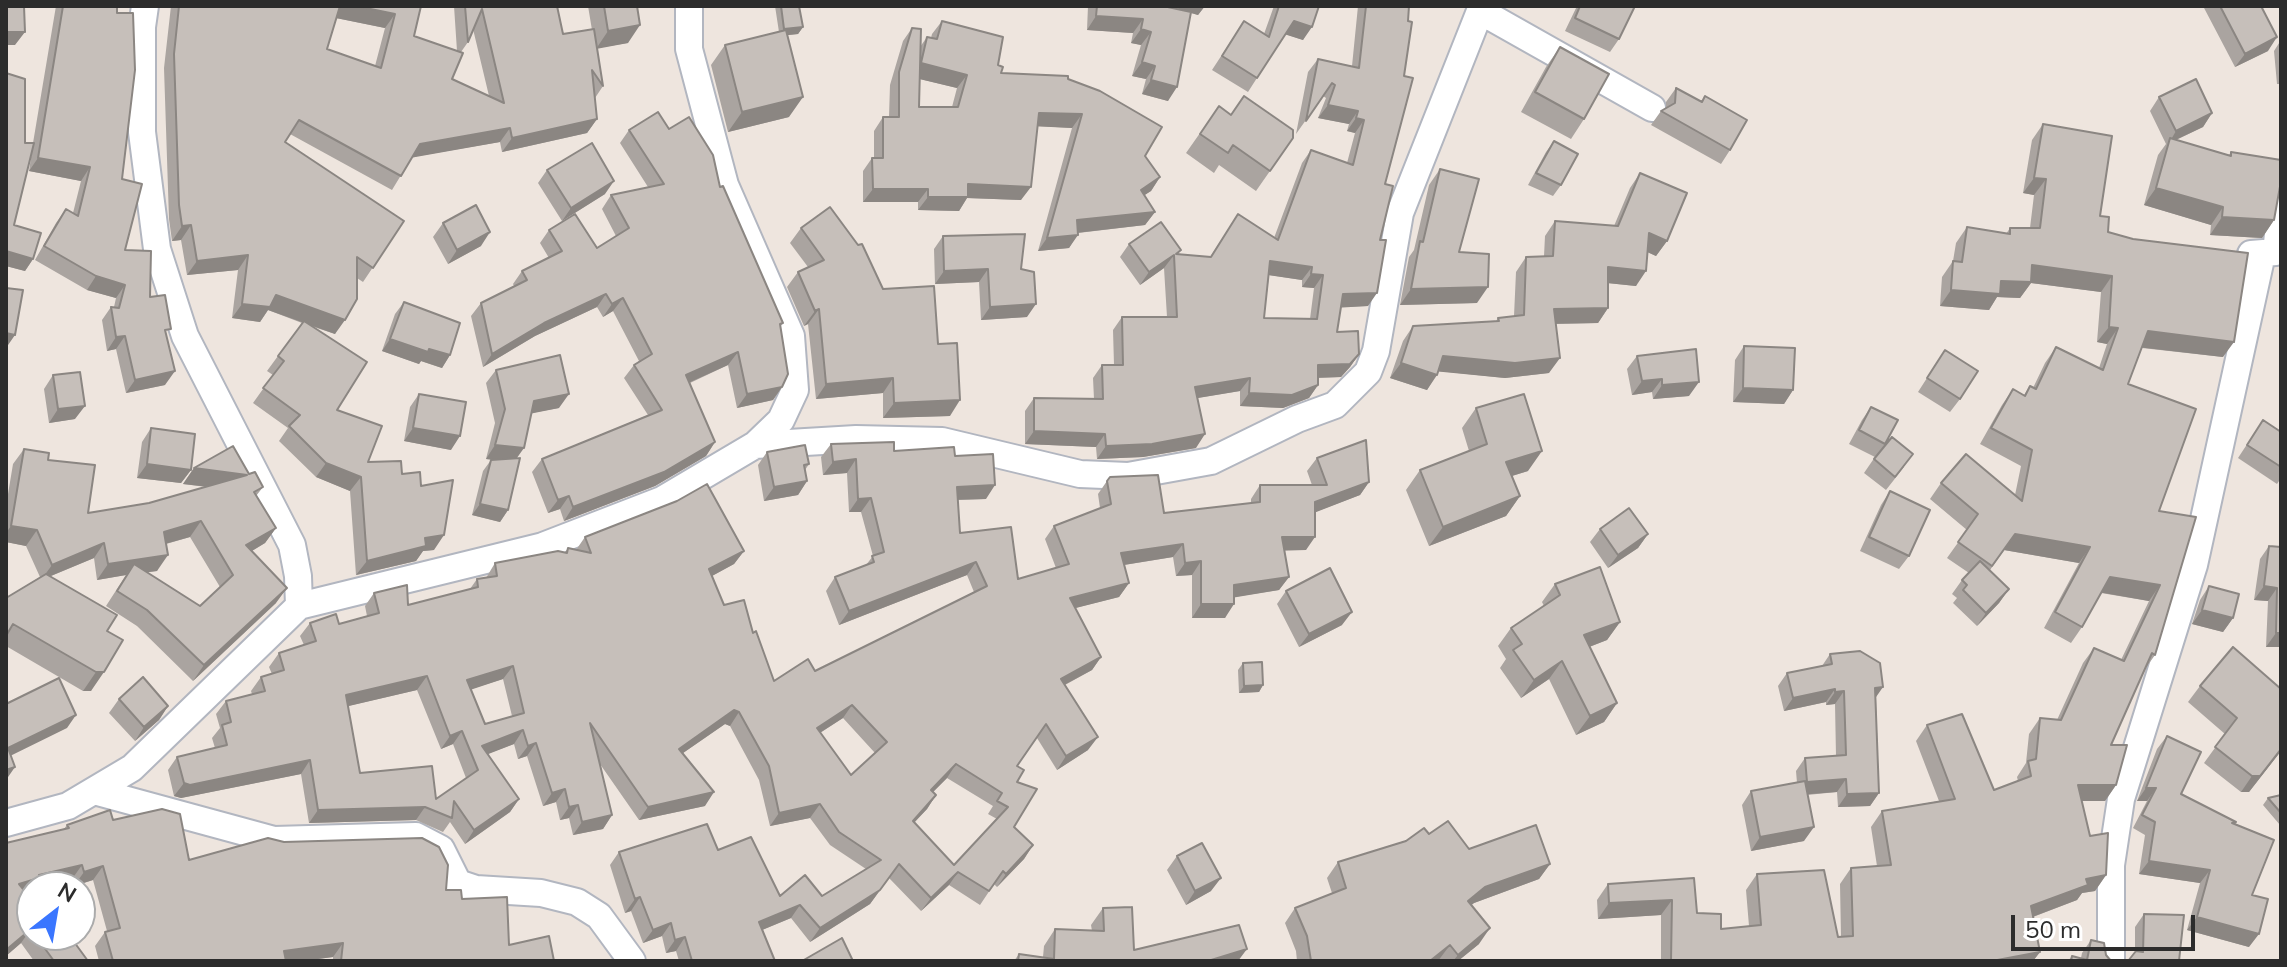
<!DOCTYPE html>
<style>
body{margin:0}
#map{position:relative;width:2287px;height:967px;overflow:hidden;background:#eee5de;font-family:Mulish,sans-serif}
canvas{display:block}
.frame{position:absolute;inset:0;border:8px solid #2c2c2c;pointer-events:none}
.north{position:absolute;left:16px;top:871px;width:80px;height:80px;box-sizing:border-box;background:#fff;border:2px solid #ababab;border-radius:50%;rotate:31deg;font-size:22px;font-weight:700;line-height:32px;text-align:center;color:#2c2c2c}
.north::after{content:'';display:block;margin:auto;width:28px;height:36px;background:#3a76ff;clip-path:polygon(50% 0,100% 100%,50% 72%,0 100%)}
.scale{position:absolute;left:2011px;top:915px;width:184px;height:36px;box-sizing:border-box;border:4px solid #2c2c2c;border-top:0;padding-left:10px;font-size:24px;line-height:28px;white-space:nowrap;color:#2c2c2c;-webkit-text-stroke:6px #fff;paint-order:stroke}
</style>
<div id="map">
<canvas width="2287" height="967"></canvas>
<div class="frame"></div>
<div class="north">N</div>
<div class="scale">50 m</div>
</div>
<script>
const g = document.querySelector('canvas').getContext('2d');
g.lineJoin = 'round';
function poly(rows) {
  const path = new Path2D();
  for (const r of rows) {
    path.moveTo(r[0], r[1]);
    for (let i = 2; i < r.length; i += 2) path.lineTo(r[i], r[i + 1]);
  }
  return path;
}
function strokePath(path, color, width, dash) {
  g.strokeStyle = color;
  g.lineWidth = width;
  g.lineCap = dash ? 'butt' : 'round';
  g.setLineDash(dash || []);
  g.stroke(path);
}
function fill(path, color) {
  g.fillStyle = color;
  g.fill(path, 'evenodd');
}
const street = poly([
 [1480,11,1652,108],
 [2251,254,2276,252,2281,208],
 [755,445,856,439,942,441,1080,474,1128,476,1211,461,1297,419,1335,405,1368,372,1376,351,1400,213,1482,6],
 [299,606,543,546,662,500,755,445,781,420,795,390,791,336,725,185,689,49,689,6],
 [94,791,274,840,416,836,441,849,458,883,476,889,541,893,577,902,599,916,632,961],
 [6,823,68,806,132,768,299,606,298,576,292,545,185,336,157,249,142,132,142,27,145,6],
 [2111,961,2111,865,2121,799,2194,565,2262,254]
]);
strokePath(street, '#b2b6c0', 30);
strokePath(street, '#fff', 26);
fill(poly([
 [56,6,117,6,122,179,125,250,150,297,166,336,165,385,126,393,116,349,107,351,102,320,111,307,114,307,116,298,87,290,35,260,56,223,66,209,73,213,81,181,29,171,32,151,14,225,33,259,25,271,6,266,6,73,25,143,33,143],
 [171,6,421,6,414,36,457,51,454,6,557,6,563,34,592,30,588,6,637,6,628,43,597,48,603,86,595,98,597,119,587,133,502,152,500,142,412,157,392,190,290,134,285,142,404,221,363,282,357,278,335,334,311,326,337,410,368,462,402,474,421,486,434,550,423,551,416,561,356,575,350,491,316,477,279,441,288,428,253,403,273,375,267,371,302,323,268,310,260,322,232,318,238,270,187,275,181,240,172,241,169,219,164,68],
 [336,18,385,28,375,66,327,49],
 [473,29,489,96,452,79,461,52,468,42],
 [775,6,799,6,803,27,798,34,788,35,789,117,728,132,711,65,725,45,779,32],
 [1088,6,1163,6,1178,9,1179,6,1205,6,1198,15,1191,13,1168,101,1142,94,1146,79,1132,76,1141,45,1131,43,1133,33,1087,30],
 [1274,6,1319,6,1303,40,1285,34,1248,92,1212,70,1244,21,1264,34],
 [1358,6,1409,6,1385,184,1380,240,1368,306,1341,307,1337,332,1359,354,1350,367,1341,377,1318,378,1318,385,1309,398,1283,408,1240,406,1240,391,1197,398,1196,448,1143,457,1097,459,1096,447,1025,444,1025,411,1034,398,1094,399,1093,378,1102,365,1114,365,1113,330,1122,317,1167,317,1164,268,1140,285,1120,257,1129,244,1178,254,1210,257,1238,214,1274,238,1302,163,1311,150,1347,163,1355,133,1347,131,1349,124,1318,118,1326,98,1323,96,1296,134,1308,72,1318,59,1352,66],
 [1269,275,1302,280,1302,287,1314,288,1310,319,1264,318],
 [1577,6,1635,6,1619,39,1610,52,1565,31],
 [2203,6,2261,6,2268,51,2235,67],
 [942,21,998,65,1001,73,1068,79,1145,156,1160,177,1151,191,1144,195,1155,212,1145,225,1078,233,1069,248,1038,251,1072,128,1038,126,1021,200,967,198,959,211,918,210,918,202,863,202,863,171,872,158,874,158,874,131,883,117,889,117,890,85,903,41,912,28,920,47,927,37,931,38,932,34],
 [920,79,957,88,952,107,919,107],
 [2281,40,2281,84,2277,84,2274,51],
 [1560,47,1584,119,1571,139,1521,112,1546,67],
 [1676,88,1730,150,1721,164,1651,125,1661,111,1666,108,1666,102],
 [2159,97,2212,113,2203,127,2176,140,2229,155,2231,152,2278,194,2274,220,2262,238,2210,235,2211,225,2144,205,2158,155,2166,144,2150,111],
 [1219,106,1231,115,1293,138,1256,191,1219,165,1214,173,1186,153],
 [2043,124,2100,216,2108,232,2223,357,2142,348,2128,384,2159,511,2196,517,2155,655,2145,669,2111,745,2116,785,2105,801,2081,801,2090,836,2106,875,2095,891,2082,893,2077,900,2033,917,2040,952,2033,961,1661,961,1661,915,1598,919,1597,900,1608,884,1694,878,1697,913,1721,929,1749,926,1746,890,1757,874,1838,937,1841,937,1840,884,1851,868,1877,866,1871,827,1882,811,1939,801,1916,741,1927,725,1994,790,2018,781,2017,777,2026,763,2029,734,2040,718,2057,720,2083,663,2094,648,2121,660,2149,601,2101,593,2082,627,2071,643,2044,628,2079,563,2004,550,1990,570,2009,589,1999,603,1977,626,1953,603,1957,598,1952,594,1962,580,1969,573,1947,558,1967,530,1930,499,1941,483,2015,495,2021,466,1980,444,2002,405,2013,389,2024,395,2030,386,2033,388,2045,363,2056,347,2099,368,2107,344,2097,342,2101,292,2031,283,2020,298,1997,297,1989,310,1940,306,1942,277,1953,261,1956,243,1967,227,2006,234,2010,228,2030,228,2034,195,2023,193,2032,140],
 [669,129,720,187,783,323,780,327,782,387,773,400,737,408,728,365,690,383,715,442,706,456,655,486,564,521,560,509,548,513,532,472,542,459,648,415,624,378,634,365,639,361,613,311,603,317,597,307,535,336,483,367,471,316,481,303,514,286,513,284,522,271,549,258,540,243,549,230,597,248,616,236,602,209,611,195,648,187,620,143,629,130],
 [1554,141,1561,185,1553,196,1528,185,1546,152],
 [1440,169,1459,252,1477,303,1400,305,1409,257,1414,250,1429,185],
 [547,170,605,194,562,221,538,183],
 [1640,173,1667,241,1656,256,1647,252,1636,286,1608,283,1608,308,1598,323,1555,324,1549,373,1505,378,1438,371,1427,390,1390,378,1403,341,1413,326,1496,321,1498,318,1514,316,1516,272,1526,257,1544,256,1545,236,1555,221,1614,226,1630,188],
 [443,223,481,246,448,264,433,237],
 [801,228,883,289,938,344,950,416,883,418,883,393,816,399,808,324,804,326,787,287,798,272,808,267,790,243],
 [943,236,1021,269,1027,317,981,320,979,282,935,284,934,249],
 [404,302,450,355,442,368,421,361,419,364,382,351,395,314],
 [1744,346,1793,390,1784,404,1733,402,1735,360],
 [1945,350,1960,399,1950,412,1918,392],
 [1637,356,1689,396,1653,399,1652,392,1632,395,1627,369],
 [496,370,559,408,531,413,516,459,508,510,500,522,472,515,483,471,491,460,495,460,486,459,495,423,486,383],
 [53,375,75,419,49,423,44,389],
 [419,394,451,450,404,441,410,407],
 [1871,407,1885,444,1904,467,1886,490,1864,473,1875,457,1849,444,1862,420],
 [1476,408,1528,471,1512,476,1520,496,1506,516,1429,546,1406,490,1420,470,1469,451,1462,428],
 [2263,420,2281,432,2281,478,2277,484,2238,458],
 [151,428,191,470,181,483,137,478,142,442],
 [831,444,955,456,986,499,958,500,960,533,1018,579,1056,568,1045,539,1054,526,1100,508,1098,494,1107,481,1164,513,1251,503,1251,499,1260,485,1312,485,1307,471,1317,458,1369,482,1360,495,1315,512,1306,550,1284,550,1289,577,1279,590,1234,597,1225,618,1192,618,1192,575,1176,576,1173,557,1124,565,1129,583,1119,597,1075,608,1101,657,1092,670,1065,685,1088,750,1057,770,1037,738,1017,766,1014,827,1033,845,1024,859,997,887,994,884,980,905,949,885,921,911,889,878,870,904,810,942,791,918,762,930,775,961,679,961,676,951,666,953,662,936,643,943,631,911,625,913,610,865,619,852,718,850,780,896,822,896,866,869,830,845,810,818,770,826,759,780,730,726,725,724,683,753,705,806,639,820,600,764,612,815,603,829,573,835,569,818,560,820,556,802,543,806,527,756,518,759,514,744,487,754,519,799,510,812,465,844,450,822,443,832,416,820,309,823,301,774,181,798,174,796,168,770,177,757,215,748,212,738,220,728,216,714,226,701,252,694,251,691,261,677,272,674,269,667,279,653,304,645,300,636,310,623,339,624,367,616,365,606,374,593,408,605,470,589,477,579,486,578,495,563,565,552,568,548,576,550,585,537,744,551,734,564,712,576,724,605,753,633,774,681,815,671,974,592,967,575,839,625,826,591,835,577,866,565,873,556,861,512,849,512,847,473,823,475,821,457],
 [503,679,512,716,485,724,471,689],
 [417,690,441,749,453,744,466,778,436,799,360,773,348,706],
 [843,718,875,753,851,775,820,733],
 [947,778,993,806,988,814,997,819,954,865,914,823,927,809,936,795,933,792],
 [24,449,48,460,88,513,149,503,207,487,183,484,194,468,249,474,263,487,256,496,276,528,265,543,252,551,276,603,193,681,137,626,106,606,126,575,97,580,94,558,51,576,107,631,91,691,83,691,6,646,6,598,40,577,26,546,6,542,6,506,13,464],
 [190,537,220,587,200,606,147,572,157,571,166,544],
 [767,452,809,464,805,470,807,481,798,495,764,501,758,465],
 [1890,491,1909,556,1899,569,1860,551,1881,505],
 [1600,529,1648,534,1638,548,1608,568,1590,542],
 [2269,546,2281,547,2281,647,2266,647,2268,601,2254,600,2260,559],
 [1555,584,1620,622,1607,640,1589,647,1617,703,1604,722,1576,735,1549,679,1521,698,1500,668,1506,659,1498,646,1511,628,1544,606,1542,602],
 [2209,586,2233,618,2223,632,2192,624,2200,600],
 [1286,591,1342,625,1299,647,1277,604],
 [1830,654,1876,698,1879,793,1870,806,1838,807,1837,792,1807,795,1804,841,1751,851,1742,805,1751,791,1797,783,1796,771,1805,758,1836,756,1835,704,1826,705,1826,702,1784,711,1778,686,1787,673,1822,666],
 [1243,663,1263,685,1259,692,1239,693,1238,670],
 [2200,686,2281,689,2281,751,2249,792,2241,792,2204,763,2225,734,2188,702],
 [119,699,168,706,159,720,135,741,109,713],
 [2167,736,2181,794,2234,824,2252,895,2249,947,2187,930,2200,883,2139,874,2145,835,2133,828,2147,801,2137,801,2157,749],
 [2281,795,2281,825,2280,825,2263,805,2268,798],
 [113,820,189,860,446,890,462,899,509,945,554,961,333,961,333,957,303,961,99,961,95,946,105,932,107,931,93,880,74,886,72,879,32,887,30,892,26,893,32,900,32,935,69,935,88,961,34,961,21,943,6,956,6,843,64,829,67,825],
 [1429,834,1469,849,1550,864,1539,879,1474,903,1471,905,1479,944,1458,961,1297,961,1296,951,1285,923,1295,908,1332,893,1327,878,1338,862],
 [1177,856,1211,891,1186,905,1167,870],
 [1103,908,1134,950,1238,961,1014,961,1019,954,1043,957,1044,946,1055,929,1092,931,1091,925],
 [2144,914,2179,961,2135,952,2135,927],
 [2091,940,2111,961,2068,961,2072,956,2081,958,2082,953]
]), '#aaa4a0');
fill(poly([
 [338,6,356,6,395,14,385,28,331,17],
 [1180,6,1205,6,1198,15,1178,9],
 [1096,16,1143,19,1133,33,1087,30],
 [1294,21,1312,27,1303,40,1284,34],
 [640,25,628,43,596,49,608,31],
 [803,27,798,34,779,36,784,29],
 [1141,29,1151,32,1141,45,1131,43],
 [6,32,25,32,15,45,6,45],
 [2277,37,2268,51,2235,67,2245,54],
 [1142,62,1155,66,1146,79,1132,76],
 [921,63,967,75,957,88,911,77],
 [1151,80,1177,87,1168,101,1142,94],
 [803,97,789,117,728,132,742,112],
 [1328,105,1358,111,1349,124,1318,118],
 [1039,113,1082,114,1072,128,1030,126],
 [2212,113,2203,127,2169,143,2176,131],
 [1356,118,1364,120,1355,133,1347,131],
 [597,119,587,133,502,152,512,138],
 [510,128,500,142,410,158,420,144],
 [38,158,90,167,81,181,29,171],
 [1160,177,1151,191,1131,204,1141,190],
 [2034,178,2046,179,2034,195,2023,193],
 [614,181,605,194,562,221,571,208],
 [968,184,1031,187,1021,200,967,198,959,211,918,210,928,197],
 [2156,188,2223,207,2211,225,2144,205],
 [873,189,928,189,918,202,863,202],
 [1155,212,1145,225,1067,234,1077,220],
 [2222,217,2274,220,2262,238,2210,235],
 [191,225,181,240,172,241,182,226],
 [490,232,481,246,448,264,457,250],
 [1649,233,1667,241,1656,256,1639,248],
 [1078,235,1069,248,1038,251,1047,238],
 [6,251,33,259,25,271,6,266],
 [248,255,238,270,187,275,197,261],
 [1174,255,1164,268,1140,285,1149,272],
 [1270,261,1312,267,1302,280,1261,274],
 [2032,265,2112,276,2101,292,2031,283,2020,298,1997,297,1989,310,1940,306,1951,290,2001,281],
 [1608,267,1646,271,1636,286,1597,282],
 [988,269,979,282,935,284,944,271],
 [1311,274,1323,275,1314,288,1302,287],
 [96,276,125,285,116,298,87,290],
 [1488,287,1477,303,1400,305,1411,289],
 [1377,293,1368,306,1334,308,1343,294],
 [606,294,597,307,535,336,483,367,492,354,544,323],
 [276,295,345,320,335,334,268,310,260,322,232,318,242,304],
 [623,298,613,311,603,317,612,304],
 [1036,304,1027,317,981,320,990,307],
 [1608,308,1598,323,1543,324,1554,309],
 [819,309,808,324,804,326,815,311],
 [2109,327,2118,328,2107,344,2097,342],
 [2148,331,2234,342,2223,357,2137,347],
 [6,333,15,335,6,348],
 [125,336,116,349,107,351,116,337],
 [390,339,429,349,450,355,442,368,421,361,419,364,382,351],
 [738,352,728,365,677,388,686,375],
 [1359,354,1350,367,1341,377,1309,378,1318,365],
 [1443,356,1560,358,1549,373,1505,378,1433,371],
 [1401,363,1437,375,1427,390,1390,378],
 [175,371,165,385,126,393,135,380],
 [893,378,883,393,816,399,826,384],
 [1250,378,1240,391,1186,400,1195,387],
 [1662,379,1652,392,1632,395,1642,381],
 [1699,382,1689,396,1653,399,1662,385],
 [1318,385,1309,398,1283,408,1240,406,1249,393],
 [782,387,773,400,737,408,747,394],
 [1743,388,1793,390,1784,404,1733,402],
 [569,394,559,408,524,415,534,401],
 [960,400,950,416,883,418,894,403],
 [85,406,75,419,49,423,58,409],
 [413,428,460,436,451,450,404,441],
 [1034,431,1105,434,1096,447,1025,444],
 [1205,434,1196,448,1143,457,1097,459,1106,446],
 [715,442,706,456,655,486,564,521,573,507],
 [495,445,524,448,514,462,486,459],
 [1542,451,1528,471,1492,482,1506,462],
 [856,459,847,473,823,475,833,462],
 [326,463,361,477,350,491,316,477],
 [147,464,191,470,181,483,137,478],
 [194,468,247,475,236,490,183,484],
 [807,481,798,495,764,501,774,487],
 [1369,482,1360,495,1306,516,1315,502],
 [995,485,986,499,947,500,957,487],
 [569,496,560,509,548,513,558,500],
 [1520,496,1506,516,1429,546,1443,527],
 [871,498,861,512,849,512,858,499],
 [480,504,508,510,500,522,472,515],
 [201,521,190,537,154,547,164,532],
 [11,526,37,530,26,546,6,542,6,533],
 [276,528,265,543,235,561,246,545],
 [1648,534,1638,548,1608,568,1618,555],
 [2015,534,2090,547,2079,563,2004,550,1981,582],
 [444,535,434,550,423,551,416,561,356,575,367,561,425,538],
 [1282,537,1315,537,1306,550,1272,551],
 [104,543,94,558,41,580,52,565],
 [1183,544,1173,557,1111,567,1121,553],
 [744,551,734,564,699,583,709,569],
 [168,555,157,571,127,575,134,564,126,575,97,580,108,564],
 [1201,561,1192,575,1176,576,1185,563],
 [976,562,967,575,839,625,849,611],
 [1289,577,1279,590,1225,599,1234,585],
 [2110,577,2160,585,2149,601,2098,592],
 [1129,583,1119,597,1060,612,1070,598],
 [2264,586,2277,588,2268,601,2254,600],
 [287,588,276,603,193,681,204,665],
 [2009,589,1999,603,1977,626,1986,613],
 [1201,604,1234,604,1225,618,1192,618],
 [2202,610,2233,618,2223,632,2192,624],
 [1352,612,1342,625,1299,647,1309,634],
 [1620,622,1607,640,1571,654,1584,635],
 [2276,633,2281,633,2281,647,2266,647],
 [1101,657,1092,670,1051,692,1061,679],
 [1562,661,1549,679,1521,698,1534,680],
 [513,666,503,679,458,694,467,680],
 [96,672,104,672,91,691,83,691],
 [427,676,417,690,336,709,346,695],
 [1263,685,1259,692,1239,693,1244,686],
 [1883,687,1874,700,1875,688],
 [1835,689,1826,702,1784,711,1793,698],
 [1844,691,1835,704,1826,705,1835,692],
 [1617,703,1604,722,1576,735,1590,716],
 [852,705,843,718,807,741,817,728],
 [168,706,159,720,135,741,144,727],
 [734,710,739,712,730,726,725,724,670,762,679,749],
 [76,715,67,728,6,758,8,748],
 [523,730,514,744,473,760,482,746],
 [462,731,453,744,441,749,450,736],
 [1098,737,1088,750,1057,770,1066,756],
 [536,743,527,756,518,759,528,746],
 [2281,749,2281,751,2249,792,2241,792,2252,776],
 [310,760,301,774,181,798,174,796,184,783],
 [956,764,947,778,921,804,931,790],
 [15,767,6,780,6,770],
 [1846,779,1837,792,1798,795,1807,782],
 [2078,785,2116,785,2105,801,2067,801],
 [2146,788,2156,788,2147,801,2137,801],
 [565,789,556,802,543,806,552,793],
 [714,792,705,806,639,820,648,807],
 [1879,793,1870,806,1838,807,1847,794],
 [936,795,927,809,903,834,913,821],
 [519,799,510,812,465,844,474,830],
 [820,804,810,818,770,826,779,813],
 [578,805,569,818,560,820,569,807],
 [425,807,416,820,309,823,318,810],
 [612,815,603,829,573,835,582,822],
 [1814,827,1804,841,1751,851,1760,837],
 [1033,845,1024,859,997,887,1006,874],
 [2149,861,2210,870,2200,883,2139,874],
 [899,864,870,904,810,942,820,928],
 [1550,864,1539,879,1474,903,1457,916,1468,901,1485,887],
 [82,865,72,879,39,887,32,887,30,892,9,898,19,884,39,875],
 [103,866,93,880,74,886,84,872],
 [958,872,949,885,921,911,931,898],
 [2106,875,2095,891,2082,893,2077,900,2019,922,2031,906,2086,879],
 [1221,878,1211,891,1186,905,1195,891],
 [640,897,631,911,625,913,635,899],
 [1672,900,1661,915,1598,919,1609,903],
 [800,905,791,918,750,935,759,922],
 [2197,917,2259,934,2249,947,2187,930],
 [671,923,662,936,643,943,653,930],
 [1490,928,1479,944,1458,961,1453,961,1458,955],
 [31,929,21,943,6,956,6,950],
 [685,937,676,951,666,953,675,940],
 [343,943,333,957,303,961,277,961,284,951],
 [1450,945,1438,961,1430,961],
 [1247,949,1238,961,1208,961],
 [2040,952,2033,961,1992,961]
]), '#8b8682');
const building = poly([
 [6,6,24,6,25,32,6,32,6,6],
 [63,6,117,6,117,13,133,13,135,70,122,179,142,184,125,250,151,251,150,297,165,295,171,329,165,330,175,371,135,380,125,336,116,337,111,307,119,308,125,285,96,276,44,246,66,209,78,216,90,167,38,158,63,6],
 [179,6,340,6,327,49,381,68,395,14,356,6,421,6,414,36,463,53,452,79,504,103,482,9,468,42,465,6,557,6,563,34,594,29,603,86,592,70,597,119,512,138,510,128,420,144,401,176,299,120,285,142,404,221,373,268,357,257,357,299,345,320,276,295,270,307,242,304,248,255,197,261,191,225,182,226,179,205,174,54,179,6],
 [604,6,637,6,640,25,608,31,604,6],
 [781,6,799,6,803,27,784,29,781,6],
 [1097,6,1163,6,1191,12,1177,87,1151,80,1155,66,1142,62,1151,32,1141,29,1143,19,1096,16,1097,6],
 [1279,6,1319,6,1312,27,1294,21,1257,78,1222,56,1244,21,1269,37,1279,6],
 [1366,6,1409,6,1408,21,1412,22,1404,76,1413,78,1385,184,1393,186,1380,240,1386,240,1377,293,1343,294,1337,332,1358,331,1359,354,1350,364,1318,365,1318,385,1292,395,1249,393,1250,378,1195,387,1205,434,1152,444,1106,446,1105,434,1034,431,1034,398,1103,399,1102,365,1123,365,1122,317,1177,317,1174,255,1149,272,1129,244,1161,222,1181,250,1176,254,1211,257,1238,214,1278,240,1311,150,1353,165,1364,120,1356,118,1358,111,1328,105,1335,85,1332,83,1306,121,1318,59,1359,68,1366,6],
 [1270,261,1312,267,1311,274,1323,275,1317,319,1264,318,1270,261],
 [1580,6,1635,6,1619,39,1575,18,1580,6],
 [2220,6,2261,6,2277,37,2245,54,2220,6],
 [942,21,1003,37,998,65,1003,67,1001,73,1068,76,1068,79,1100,91,1162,127,1145,156,1160,177,1141,190,1155,212,1077,220,1078,235,1047,238,1082,114,1039,113,1031,187,968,184,968,197,928,197,928,189,873,189,872,158,883,158,883,117,899,117,899,72,912,28,921,29,919,107,958,107,967,75,921,63,927,37,937,39,942,21],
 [786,30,803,97,742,112,725,45,786,30],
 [1560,47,1609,74,1584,119,1535,92,1560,47],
 [6,73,25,79,25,143,34,143,14,225,41,233,33,259,6,251,6,73],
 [2196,79,2212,113,2176,131,2159,97,2196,79],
 [1676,88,1702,102,1705,96,1747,120,1730,150,1661,111,1675,103,1676,88],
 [1244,96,1293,130,1293,138,1270,171,1233,145,1228,153,1200,134,1219,106,1231,115,1244,96],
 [658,112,669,129,689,117,713,155,720,187,723,186,783,323,780,324,788,374,782,387,747,394,738,352,686,375,715,442,664,472,573,507,569,496,558,500,542,459,662,410,634,365,652,354,623,298,612,304,606,294,544,323,492,354,481,303,527,280,522,271,562,251,549,230,575,214,597,248,629,228,611,195,664,184,629,130,658,112],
 [2043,124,2112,136,2100,216,2109,217,2108,232,2133,239,2248,253,2234,342,2148,331,2128,384,2196,409,2159,511,2196,517,2155,655,2152,653,2111,745,2127,745,2116,785,2078,785,2090,836,2108,833,2106,875,2086,879,2088,885,2031,906,2040,952,1992,961,1671,961,1672,900,1609,903,1608,884,1694,878,1697,913,1721,914,1721,929,1761,925,1757,874,1824,870,1838,937,1853,936,1851,868,1891,865,1882,811,1955,799,1927,725,1962,714,1994,790,2031,776,2028,761,2036,759,2040,718,2061,720,2094,648,2124,661,2160,585,2110,577,2082,627,2055,612,2090,547,2015,534,1992,566,1958,542,1978,514,1941,483,1966,454,2022,501,2032,450,1991,428,2013,389,2025,396,2030,386,2036,389,2056,347,2103,370,2118,328,2109,327,2112,276,2032,265,2031,282,2001,281,2000,294,1951,290,1953,261,1962,262,1967,227,2010,234,2010,228,2040,228,2046,179,2034,178,2043,124],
 [2170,138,2231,156,2231,152,2281,160,2281,181,2274,220,2222,217,2223,207,2156,188,2170,138],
 [1554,141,1578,154,1561,185,1536,173,1554,141],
 [592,143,614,181,571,208,547,170,592,143],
 [1440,169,1479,179,1459,252,1489,254,1488,287,1411,289,1420,241,1423,242,1440,169],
 [1640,173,1687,193,1667,241,1649,233,1646,271,1608,267,1608,308,1554,309,1560,358,1515,363,1443,356,1437,375,1401,363,1413,326,1499,321,1498,318,1524,315,1526,257,1553,256,1555,221,1618,226,1640,173],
 [476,205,490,232,457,250,443,223,476,205],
 [830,207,858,245,862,244,883,289,934,286,938,344,957,343,960,400,894,403,893,378,826,384,819,309,815,311,798,272,824,260,801,228,830,207],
 [1025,234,1021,269,1034,272,1036,304,990,307,988,269,944,271,943,236,1025,234],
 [6,288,23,290,15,335,6,333,6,288],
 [404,302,460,323,450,355,429,349,428,352,390,339,404,302],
 [304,321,367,362,337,410,382,426,368,462,401,461,402,474,420,472,421,486,453,480,444,535,425,538,426,546,367,561,361,477,326,463,289,426,300,415,263,388,284,361,278,356,304,321],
 [1744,346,1795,348,1793,390,1743,388,1744,346],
 [1696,349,1699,382,1662,385,1662,379,1642,381,1637,356,1696,349],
 [1945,350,1978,371,1960,399,1927,378,1945,350],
 [560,355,569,394,534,401,524,448,495,445,505,409,496,370,560,355],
 [80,372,85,406,58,409,53,375,80,372],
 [419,394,466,402,460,436,413,428,419,394],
 [1524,394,1542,451,1506,462,1520,496,1443,527,1420,470,1487,444,1476,408,1524,394],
 [1871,407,1898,420,1885,444,1859,430,1871,407],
 [2263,420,2281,432,2281,467,2247,445,2263,420],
 [151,428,195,434,191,470,147,464,151,428],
 [1892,437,1913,454,1895,477,1874,459,1892,437],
 [1366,440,1369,482,1315,502,1315,537,1282,537,1289,577,1234,585,1234,604,1201,604,1201,561,1185,563,1183,544,1121,553,1129,583,1070,598,1101,657,1061,679,1098,737,1066,756,1046,724,1017,766,1024,770,1017,782,1037,789,1014,827,1033,845,1006,874,1003,871,989,891,958,872,931,898,899,864,880,890,820,928,800,905,759,922,775,961,692,961,685,937,675,940,671,923,653,930,640,897,635,899,619,852,707,824,718,850,751,837,780,896,805,875,822,896,881,860,839,832,820,804,779,813,769,766,739,712,734,710,679,749,714,792,648,807,590,723,612,815,582,822,578,805,569,807,565,789,552,793,536,743,528,746,523,730,482,746,519,799,474,830,454,801,452,818,425,807,318,810,310,760,190,785,184,783,177,757,227,745,222,725,231,722,226,701,265,691,261,677,284,670,279,653,316,641,310,623,336,614,339,624,379,613,374,593,407,585,408,605,478,587,477,579,497,576,495,563,558,551,567,553,568,548,591,553,585,537,677,501,707,484,744,551,709,569,724,605,744,600,753,633,756,631,774,681,808,659,815,671,987,586,976,562,849,611,835,577,874,562,872,556,884,552,871,498,858,499,856,459,833,462,831,444,894,442,894,451,954,447,955,456,993,454,995,485,957,487,960,533,1011,527,1018,579,1069,564,1054,526,1111,504,1107,481,1110,477,1158,475,1164,513,1260,502,1260,485,1327,485,1317,458,1366,440],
 [513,666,524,713,485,724,467,680,513,666],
 [427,676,450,736,462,731,478,770,436,799,432,766,360,773,346,695,427,676],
 [852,705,887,742,851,775,817,728,852,705],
 [956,764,1002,793,997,801,1008,807,954,865,913,821,936,795,931,790,956,764],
 [805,445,809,464,804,465,807,481,774,487,767,452,805,445],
 [233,446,249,474,255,472,263,487,254,492,276,528,246,545,287,588,204,665,147,610,117,591,134,564,200,606,233,575,201,521,164,532,168,555,108,564,104,543,52,565,37,530,11,526,24,449,49,453,48,460,95,465,88,513,149,503,247,475,194,468,233,446],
 [520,458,508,510,480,504,491,460,520,458],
 [1890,491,1930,510,1909,556,1869,537,1890,491],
 [1629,508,1648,534,1618,555,1600,529,1629,508],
 [2269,546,2281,547,2281,633,2276,633,2277,588,2264,586,2269,546],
 [1980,561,2009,589,1986,613,1963,590,1967,585,1962,580,1980,561],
 [1600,567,1620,622,1584,635,1617,703,1590,716,1562,661,1534,680,1513,650,1522,644,1511,628,1560,595,1555,584,1600,567],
 [1330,568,1352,612,1309,634,1286,591,1330,568],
 [46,574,117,615,107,631,123,640,104,672,96,672,13,624,6,636,6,598,46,574],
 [2209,586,2239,594,2233,618,2202,610,2209,586],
 [2233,647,2281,689,2281,749,2260,776,2252,776,2215,747,2237,718,2200,686,2233,647],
 [1860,651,1880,663,1883,687,1875,688,1879,793,1847,794,1846,779,1807,782,1805,758,1846,755,1844,691,1835,692,1835,689,1793,698,1787,673,1832,664,1830,654,1860,651],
 [1262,662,1263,685,1244,686,1243,663,1262,662],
 [143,677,168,706,144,727,119,699,143,677],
 [59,678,76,715,8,748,15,767,6,770,6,704,59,678],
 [2167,736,2201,752,2181,794,2236,822,2232,823,2274,840,2252,895,2268,899,2259,934,2197,917,2210,870,2149,861,2155,822,2142,815,2156,788,2146,788,2167,736],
 [1805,781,1814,827,1760,837,1751,791,1805,781],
 [2281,795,2281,813,2268,798,2281,795],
 [162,809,180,814,189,860,268,838,284,842,422,838,439,847,448,865,446,890,461,890,462,899,507,897,509,945,549,936,554,961,341,961,343,943,284,951,286,961,113,961,105,932,120,928,103,866,84,872,82,865,39,875,39,878,19,884,32,900,32,931,31,929,6,950,6,843,69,828,67,825,110,810,113,820,162,809],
 [1448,821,1469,849,1536,825,1550,864,1485,887,1468,901,1490,928,1458,955,1450,945,1430,961,1311,961,1307,936,1295,908,1346,888,1338,862,1406,841,1424,828,1429,834,1448,821],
 [1202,843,1221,878,1195,891,1177,856,1202,843],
 [1132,907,1134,950,1239,925,1247,949,1208,961,1018,961,1019,954,1054,959,1055,929,1104,931,1103,908,1132,907],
 [2144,914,2184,915,2179,961,2128,961,2136,951,2143,952,2144,914],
 [35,935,69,935,88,961,54,961,35,935],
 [842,938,853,961,802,961,842,938],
 [2091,940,2104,943,2106,955,2111,961,2071,961,2072,956,2087,960,2091,940]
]);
fill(building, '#c6bfba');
strokePath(building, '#8b8682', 2);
</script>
